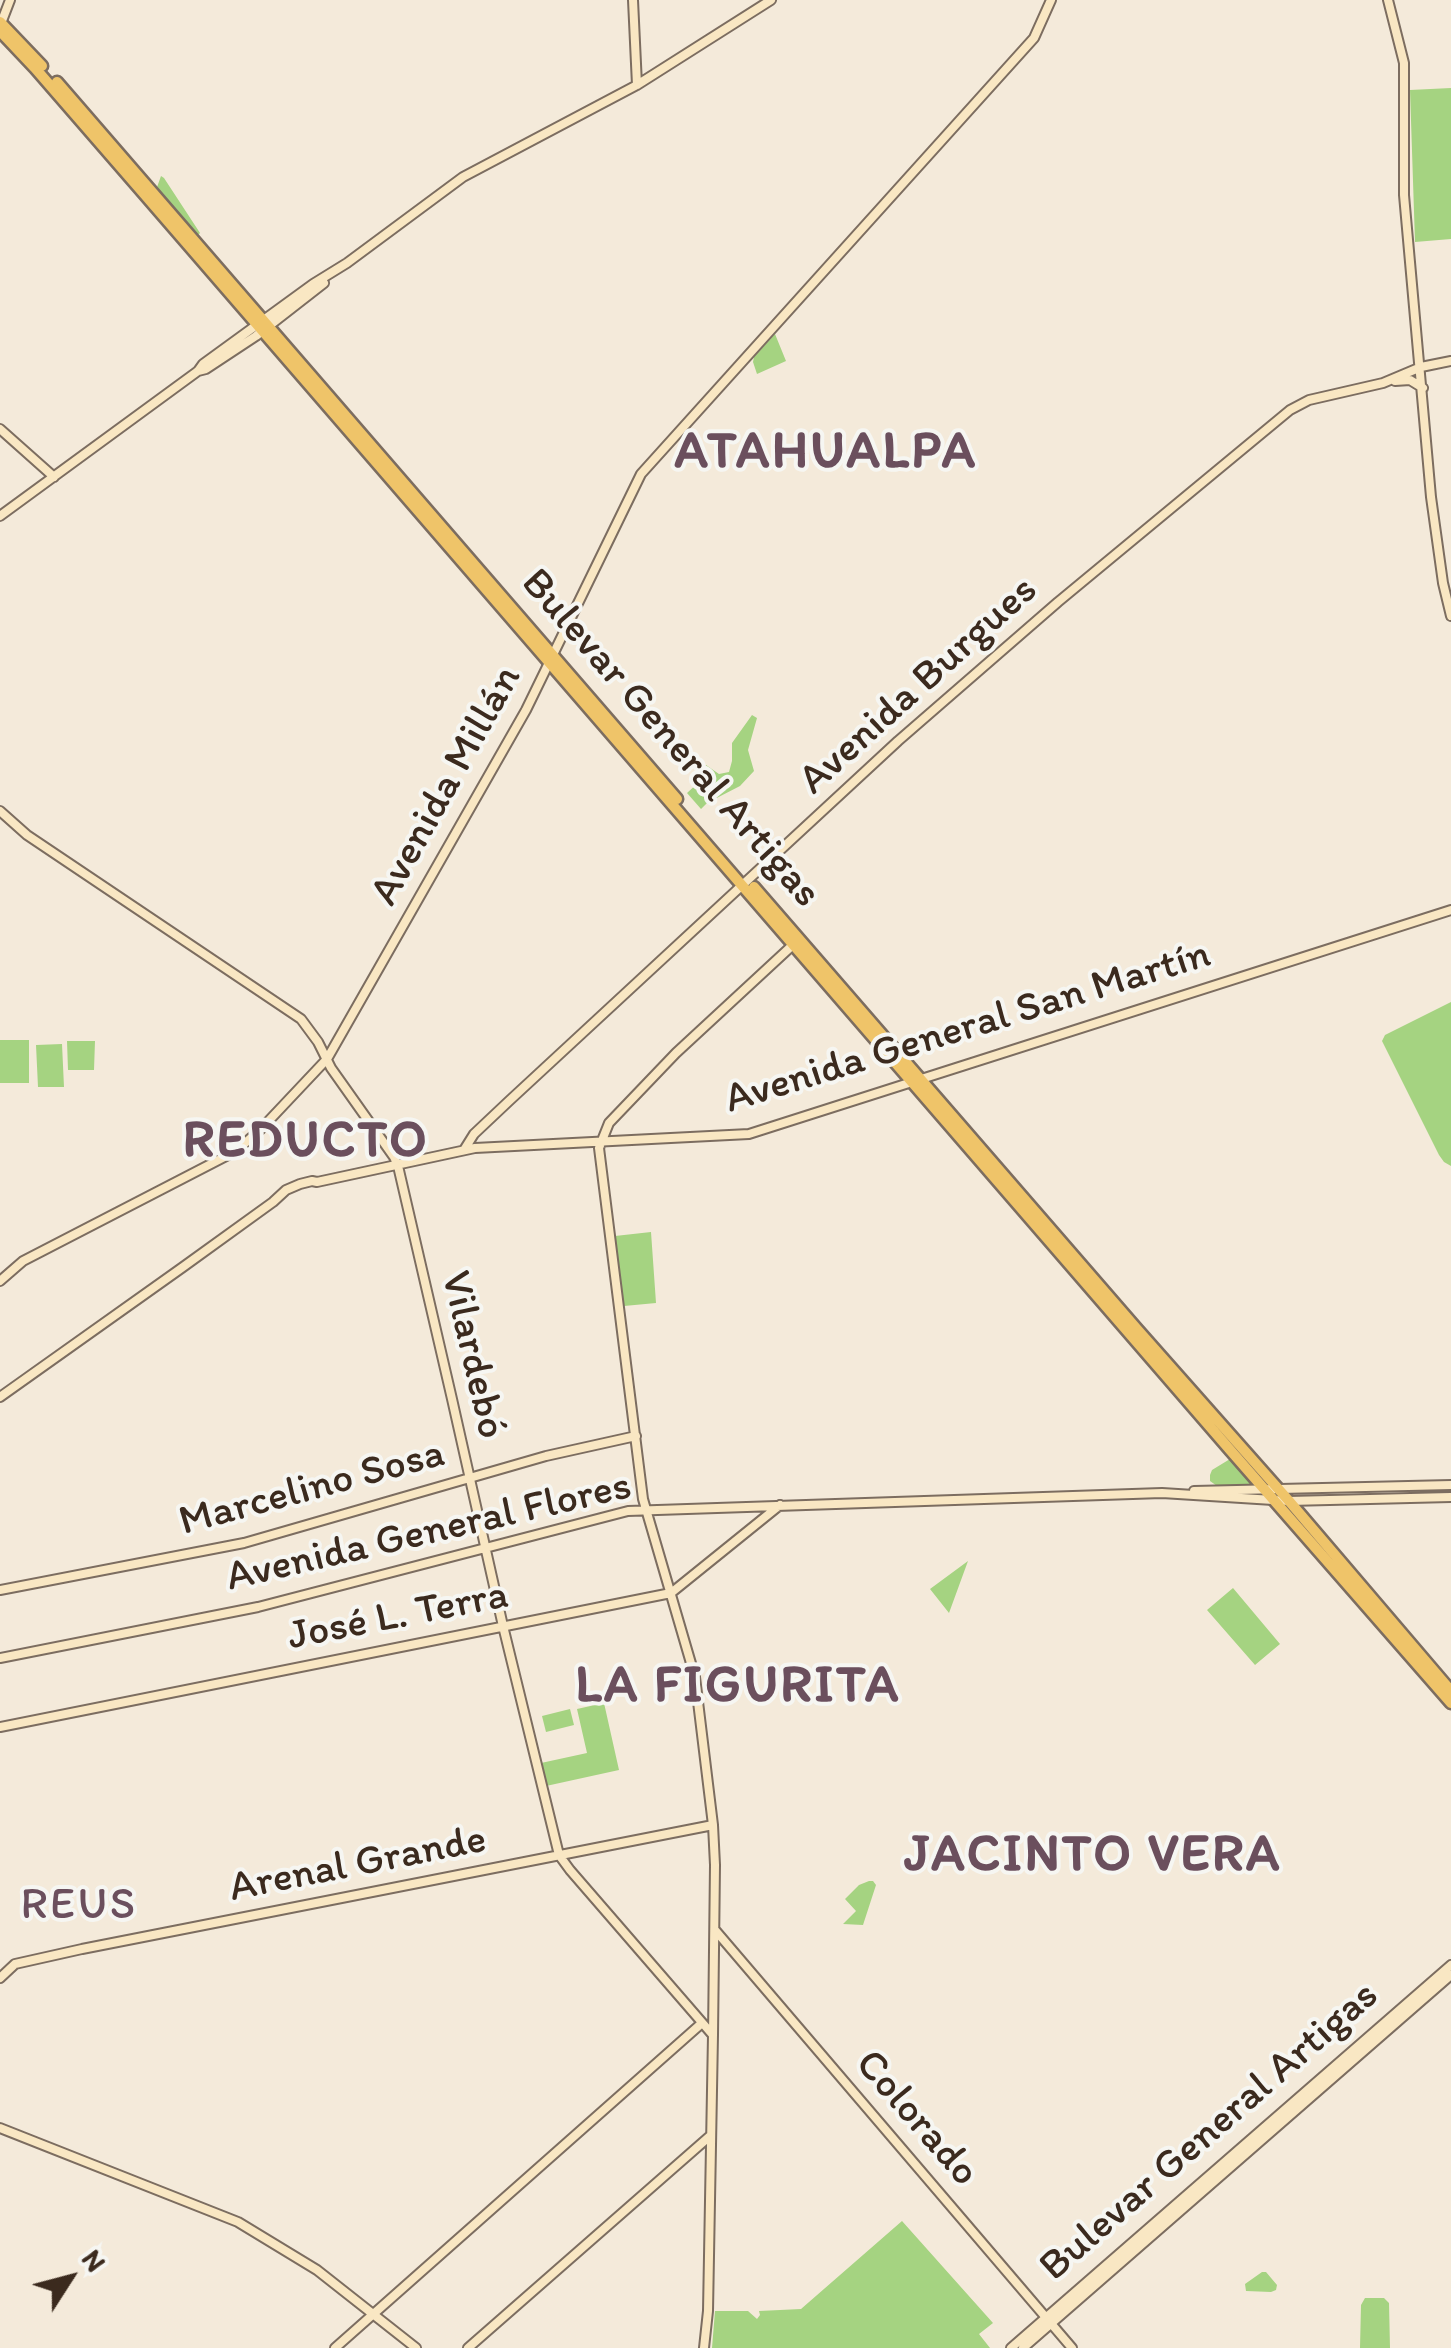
<!DOCTYPE html>
<meta charset="utf-8">
<style>
body{margin:0}
#map{position:relative;width:1451px;height:2348px;overflow:hidden;background:#f4eada;font-family:Itim,sans-serif}
canvas{display:block}
.north{position:absolute;left:20px;top:2228px;width:100px;height:100px;-webkit-text-stroke:8px #f6f6f2;paint-order:stroke;rotate:54deg;font-size:28px;font-weight:700;line-height:40px;text-align:center;color:#3b2a1e}
.north::after{content:'';display:block;margin:auto;width:35px;height:45px;background:#3b2a1e;clip-path:polygon(50% 0,100% 100%,50% 72%,0 100%)}
</style>
<div id="map">
<canvas width="1451" height="2348"></canvas>
<div class="north">N</div>
</div>
<script>
const g = document.querySelector('canvas').getContext('2d');
g.lineJoin = 'round';
function fill(path, color) {
  g.fillStyle = color;
  g.fill(path, 'evenodd');
}
function poly(rows) {
  const path = new Path2D();
  for (const r of rows) {
    path.moveTo(r[0], r[1]);
    for (let i = 2; i < r.length; i += 2) path.lineTo(r[i], r[i + 1]);
  }
  return path;
}
function strokePath(path, color, width, dash) {
  g.strokeStyle = color;
  g.lineWidth = width;
  g.lineCap = dash ? 'butt' : 'round';
  g.setLineDash(dash || []);
  g.stroke(path);
}
function label(font, color, halo, rows, align = 'center') {
  g.font = font + ' Itim,sans-serif';
  g.lineWidth = 8;
  g.setLineDash([]);
  g.textBaseline = 'middle';
  g.strokeStyle = halo;
  g.fillStyle = color;
  for (const [text, x, y, turn = 0] of rows) {
    g.save();
    g.translate(x, y);
    g.rotate((+turn || 0) * Math.PI / 180);
    g.textAlign = isNaN(turn) ? turn : align;
    if (halo) g.strokeText(text, 0, 0);
    g.fillText(text, 0, 0);
    g.restore();
  }
}
fill(poly([
 [1451,88,1451,239,1415,242,1410,90],
 [161,176,164,178,200,233,196,237,156,190],
 [775,334,786,361,757,374,753,362,754,357],
 [752,715,757,718,748,750,754,771,740,786,707,803,701,809,687,793,700,781,701,772,706,765,719,774,729,772,732,761,732,743],
 [1451,1002,1451,1166,1444,1162,1439,1155,1382,1041,1385,1035],
 [0,1040,29,1040,29,1083,0,1083],
 [67,1041,95,1041,94,1070,68,1070],
 [62,1044,64,1087,38,1087,36,1045],
 [651,1232,656,1303,624,1306,615,1236],
 [1230,1459,1233,1460,1253,1483,1251,1485,1217,1486,1210,1481,1210,1475,1212,1470],
 [968,1561,949,1613,930,1589],
 [1233,1588,1280,1644,1255,1665,1207,1610],
 [604,1703,619,1770,546,1786,541,1763,587,1753,577,1709],
 [570,1709,574,1725,546,1732,542,1716],
 [869,1881,873,1881,876,1885,863,1925,843,1924,856,1911,845,1899,859,1885],
 [902,2221,993,2323,979,2334,990,2348,712,2348,715,2311,748,2311,757,2319,760,2315,759,2311,801,2309],
 [1262,2272,1266,2272,1277,2285,1276,2290,1271,2292,1246,2291,1245,2284],
 [1365,2298,1384,2298,1389,2303,1390,2348,1360,2348,1361,2305]
]), '#a5d381');
const secondary = poly([
 [633,0,637,85],
 [1388,0,1404,63,1404,195,1431,497,1443,583,1451,616],
 [0,26,10,0],
 [198,371,206,369,256,336,324,283],
 [1395,381,1410,380,1423,388],
 [0,429,54,477],
 [0,516,198,371,203,364,313,284,347,263,463,177,637,85,771,0],
 [0,811,27,835,301,1019,318,1042,331,1068,394,1157,398,1166,452,1399,503,1626,559,1855,570,1870,712,2034],
 [464,1150,474,1134,509,1101,898,741,1058,602,1290,410,1309,400,1383,383,1421,367,1451,361],
 [0,1281,23,1261,236,1151,261,1129,327,1059,526,710,641,474,1034,38,1051,0],
 [0,1397,183,1267,273,1202,286,1190,300,1184,312,1181,317,1182,475,1148,749,1134,1451,910],
 [1194,1491,1451,1485],
 [0,1590,244,1543,546,1456,636,1436],
 [0,1658,258,1607,628,1511,1162,1493,1289,1501,1451,1497],
 [0,1727,671,1593,780,1505],
 [715,1930,1072,2348],
 [0,1978,15,1964,82,1949,713,1825],
 [0,2128,238,2222,317,2270,416,2348],
 [335,2348,702,2023],
 [468,2348,710,2136],
 [704,2348,708,2311,713,2035,715,1865,713,1825,695,1677,643,1499,599,1148,609,1123,676,1053,796,942],
 [1011,2348,1451,1965],
 [1023,2348,1451,1975]
]);
const primary = poly([
 [0,22,42,66],
 [0,31,35,68,146,196,1231,1451,1451,1703],
 [57,82,677,799],
 [754,887,1136,1328,1289,1501,1451,1691]
]);
strokePath(secondary, '#7c6d60', 12);
strokePath(primary, '#7c6d60', 15);
strokePath(secondary, '#f9e7c3', 8);
strokePath(primary, '#efc469', 10);
label('42px', '#3b2a1e', '#f6f6f2', [
 ["Avenida Burgues",919,686,-42],
 ["Bulevar General Artigas",670,739,49],
 ["Avenida Millán",447,786,-61],
 ["Avenida General San Martín",968,1028,-17],
 ["Vilardebó",472,1355,77],
 ["Marcelino Sosa",312,1489,-15],
 ["Avenida General Flores",429,1533,-13],
 ["José L. Terra",398,1617,-11],
 ["Arenal Grande",358,1865,-11],
 ["Colorado",916,2119,49],
 ["Bulevar General Artigas",1210,2132,-41]
]);
g.letterSpacing = '2.5px';
label('45px', '#6b4f5d', '#f6f6f2', [
 ["REUS",79,1907]
]);
g.letterSpacing = '0px';
g.letterSpacing = '2.5px';
label('bold 52px', '#6b4f5d', '#f6f6f2', [
 ["ATAHUALPA",826,454],
 ["REDUCTO",306,1143],
 ["LA FIGURITA",738,1688],
 ["JACINTO VERA",1093,1857]
]);
g.letterSpacing = '0px';
</script>
